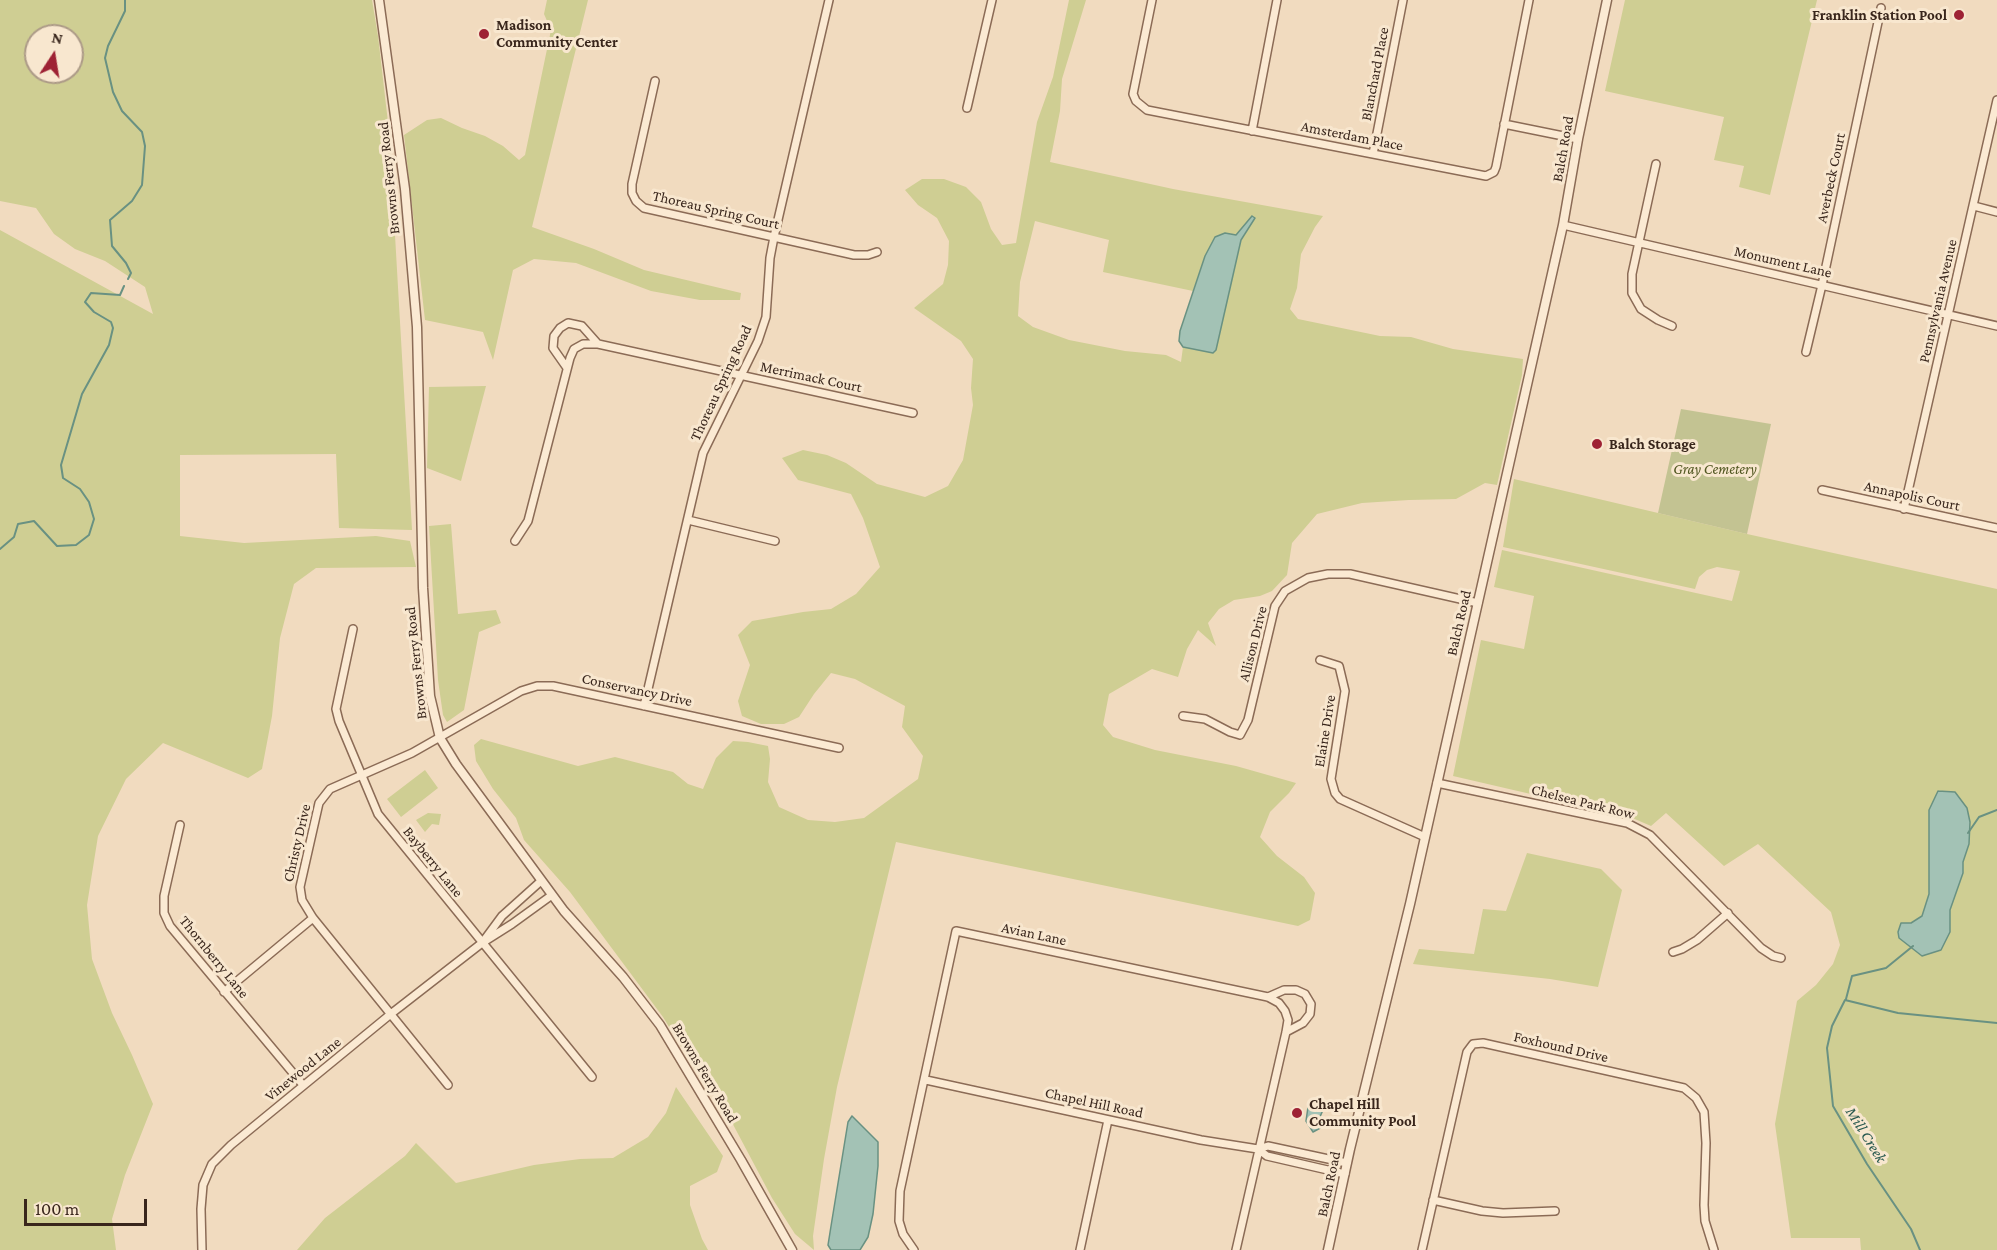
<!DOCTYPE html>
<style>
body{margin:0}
#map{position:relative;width:1997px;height:1250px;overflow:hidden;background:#f1dbbf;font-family:"Crimson Pro",serif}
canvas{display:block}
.north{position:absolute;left:24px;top:24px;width:60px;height:60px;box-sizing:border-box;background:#f8e7cf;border:2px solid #ac9a87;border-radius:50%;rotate:12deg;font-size:16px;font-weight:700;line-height:24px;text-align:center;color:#39261c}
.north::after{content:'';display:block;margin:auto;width:21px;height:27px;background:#9e2234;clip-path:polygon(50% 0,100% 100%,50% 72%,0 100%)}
.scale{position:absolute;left:24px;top:1199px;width:123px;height:27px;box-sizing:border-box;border:3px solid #39261c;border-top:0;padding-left:8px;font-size:18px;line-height:21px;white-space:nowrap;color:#39261c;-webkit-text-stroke:4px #f8e7cf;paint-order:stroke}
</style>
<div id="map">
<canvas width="1997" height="1250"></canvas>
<div class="north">N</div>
<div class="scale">100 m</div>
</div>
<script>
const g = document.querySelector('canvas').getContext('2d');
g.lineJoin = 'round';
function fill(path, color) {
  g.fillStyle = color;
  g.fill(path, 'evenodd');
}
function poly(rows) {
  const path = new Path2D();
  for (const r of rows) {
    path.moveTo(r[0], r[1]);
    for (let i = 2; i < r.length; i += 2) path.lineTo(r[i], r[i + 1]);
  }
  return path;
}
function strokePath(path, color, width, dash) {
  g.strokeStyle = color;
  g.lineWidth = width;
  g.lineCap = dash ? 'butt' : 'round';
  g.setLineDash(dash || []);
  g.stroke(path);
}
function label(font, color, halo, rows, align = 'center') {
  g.font = font + ' "Crimson Pro",serif';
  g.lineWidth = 6;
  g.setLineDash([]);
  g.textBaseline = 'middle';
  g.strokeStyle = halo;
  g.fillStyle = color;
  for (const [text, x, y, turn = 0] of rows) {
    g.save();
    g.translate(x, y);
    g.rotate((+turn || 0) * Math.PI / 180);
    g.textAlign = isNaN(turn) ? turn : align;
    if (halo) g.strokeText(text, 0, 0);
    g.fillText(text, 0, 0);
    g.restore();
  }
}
fill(poly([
 [0,0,372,0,378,36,389,131,412,530,339,528,336,454,180,455,180,536,244,543,376,536,410,541,416,567,316,568,294,584,280,638,272,716,262,769,248,778,163,743,126,779,98,836,87,905,92,959,112,1013,132,1055,153,1104,125,1175,112,1219,116,1250,0,1250,0,230,153,314,145,287,105,261,75,249,54,234,36,208,0,201],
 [36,36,72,36,72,72,36,72],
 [547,0,588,0,532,227,594,249,644,270,741,293,740,300,700,300,651,291,576,263,534,259,513,270,493,360,483,332,425,320,404,135,427,120,441,118,462,128,485,136,503,146,519,160,525,155,551,30,544,14],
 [1069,0,1086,0,1062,79,1060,111,1050,162,1173,189,1323,216,1315,227,1301,254,1297,288,1290,309,1298,319,1380,336,1411,337,1453,349,1523,359,1522,375,1497,485,1485,483,1456,499,1409,500,1362,503,1317,514,1292,543,1287,575,1272,591,1260,596,1234,600,1219,609,1208,623,1216,646,1198,630,1187,649,1178,677,1152,669,1109,694,1103,725,1113,737,1155,750,1236,766,1296,783,1289,793,1270,812,1260,837,1277,856,1304,877,1315,893,1310,920,1298,926,896,842,837,1087,824,1159,813,1236,814,1250,795,1234,772,1198,719,1098,694,1067,663,1017,570,892,524,840,516,818,493,789,476,761,474,745,481,739,578,766,615,757,673,772,688,784,703,789,716,758,733,741,748,742,768,746,770,759,768,782,779,807,808,820,835,822,864,818,918,779,923,756,902,727,905,706,855,679,831,673,814,694,799,717,784,724,761,724,742,716,738,701,750,665,738,635,752,621,803,612,831,609,856,594,880,567,863,518,851,494,798,480,782,458,803,450,827,455,846,463,877,484,925,497,948,486,963,460,973,405,971,388,973,359,961,341,914,308,943,284,948,265,949,241,937,218,918,205,905,190,922,179,944,179,966,187,981,202,991,229,1002,245,1016,243,1037,122,1053,77],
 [1252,217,1241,240,1216,350,1196,350,1183,347,1181,362,1166,355,1125,351,1069,340,1033,327,1018,316,1020,282,1035,221,1109,240,1103,272,1193,291,1205,256,1215,237,1225,233,1236,235],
 [1625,0,1817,0,1770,195,1739,187,1744,166,1714,160,1724,117,1605,91],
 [486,386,461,481,427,468,429,387],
 [1514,479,1747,534,1997,589,1997,1250,1861,1250,1860,1238,1791,1238,1775,1124,1797,1001,1816,985,1833,964,1840,945,1831,912,1758,844,1724,866,1666,813,1651,826,1630,817,1453,776,1481,640,1524,649,1534,596,1494,587,1502,550,1732,601,1740,571,1717,567,1707,570,1699,577,1695,589,1503,547],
 [1929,810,1969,844,1963,862,1963,873,1950,910,1950,932,1901,923,1910,923,1922,916,1929,894],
 [451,524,458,614,496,610,501,623,479,632,464,710,447,722,443,715,438,680,429,526],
 [425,770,438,788,401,817,387,799],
 [428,813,441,814,439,825,432,824,425,832,416,820],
 [1527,853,1601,869,1622,890,1598,987,1550,979,1413,964,1419,949,1474,954,1483,909,1506,911],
 [676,1087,723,1156,717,1172,690,1186,690,1205,702,1239,708,1250,297,1250,325,1218,405,1156,416,1143,456,1183,534,1165,580,1159,613,1158,648,1137,666,1113]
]), '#cfce93');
fill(poly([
 [1681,409,1771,424,1747,534,1658,513]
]), '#c3c392');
const water = poly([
 [1252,216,1255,218,1241,240,1216,350,1213,353,1183,347,1179,341,1180,331,1205,256,1215,237,1225,233,1236,235,1252,216],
 [1938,791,1955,792,1967,808,1970,822,1969,844,1963,862,1963,873,1950,910,1950,932,1941,950,1922,956,1899,938,1898,932,1901,923,1911,923,1922,916,1929,894,1929,810,1938,791],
 [1308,1107,1323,1110,1319,1119,1324,1126,1313,1132,1306,1121,1308,1107],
 [852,1116,878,1142,878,1166,873,1214,868,1237,860,1250,831,1250,828,1245,832,1220,848,1122,852,1116]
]);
fill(water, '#a3c2b5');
strokePath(water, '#699182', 1.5);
strokePath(poly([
 [125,0,125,11,108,46,105,58,113,92,122,111,142,132,145,146,142,185,132,201,110,220,112,246,126,263,131,273,128,279],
 [0,549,14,537,18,524,34,521,57,546,76,545,89,535,94,519,89,502,80,489,63,478,61,465,82,394,109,345,113,328,111,322,94,312,85,302,91,293,120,295,124,286],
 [1968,833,1979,817,1997,810],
 [1846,999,1852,976,1886,968,1913,946],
 [1920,1250,1911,1229,1867,1164,1833,1106,1827,1048,1832,1026,1845,1000,1898,1013,1997,1023]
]), '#699182', 2);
const minor = poly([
 [1152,0,1133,94,1136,101,1147,110,1486,176,1494,172,1496,167,1529,0],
 [655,81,632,184,632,193,636,201,644,208,854,255,868,255,877,252],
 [967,108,992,0],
 [1504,124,1578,139],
 [1252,131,1277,0],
 [1373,154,1403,0],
 [1656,164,1632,274,1632,293,1641,309,1658,320,1672,326],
 [1974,206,1997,212],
 [1563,225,1997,326],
 [1806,352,1822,285,1881,8],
 [567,368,553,348,554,336,560,328,568,323,582,326,598,344],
 [1822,490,1997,528],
 [1904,509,1997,100],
 [688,520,775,541],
 [515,541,528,521,570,358,574,349,583,344,598,344,913,413],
 [353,629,336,709,339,721,378,814,592,1077],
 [1320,660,1339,666,1345,691,1331,779,1335,793,1340,799,1425,837],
 [644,706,703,453,758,341,766,317,770,258,774,237,829,0],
 [1183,716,1205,719,1230,732,1240,735,1248,720,1275,606,1285,591,1308,578,1328,574,1350,574,1478,603],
 [1437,783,1627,823,1650,835,1761,948,1773,956,1781,958],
 [180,825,164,896,164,913,170,926,303,1085],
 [485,939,502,916,541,881],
 [1673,952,1682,949,1697,940,1728,913],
 [224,992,313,918],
 [1268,997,1284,990,1296,990,1305,994,1311,1004,1310,1014,1303,1023,1286,1032],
 [926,1080,1201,1140,1258,1149,1268,1146,1347,1163],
 [448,1085,313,918,302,900,300,887,319,803,330,789,412,753,521,691,537,686,553,686,839,748],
 [1258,1149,1267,1156,1345,1174],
 [1433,1200,1482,1211,1503,1213,1555,1211],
 [202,1250,201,1209,203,1185,212,1164,231,1145,392,1013,482,943,512,924,552,895],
 [914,1250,903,1234,899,1221,900,1191,956,931,1268,997,1279,1003,1285,1011,1288,1020,1286,1032,1236,1250],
 [1080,1250,1108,1120],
 [1422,1250,1467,1052,1473,1044,1483,1043,1684,1088,1696,1098,1704,1112,1706,1143,1704,1205,1705,1221,1714,1250]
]);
const tertiary = poly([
 [379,0,405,189,417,327,423,588,430,696,440,738,456,764,564,911,623,977,660,1025,741,1160,792,1250],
 [1328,1250,1350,1149,1410,904,1563,225,1578,139,1607,0]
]);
strokePath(minor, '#8b6b56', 10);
strokePath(tertiary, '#8b6b56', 11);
strokePath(minor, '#fbead3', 7);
strokePath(tertiary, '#fbead3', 8);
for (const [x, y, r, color] of [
 [1959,15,6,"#9e2234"],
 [484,34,6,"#9e2234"],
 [1597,444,6,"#9e2234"],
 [1297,1113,6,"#9e2234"]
]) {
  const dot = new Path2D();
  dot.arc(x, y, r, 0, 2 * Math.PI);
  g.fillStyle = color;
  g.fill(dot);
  strokePath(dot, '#f8e7cf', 2);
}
label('bold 15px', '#39261c', '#f8e7cf', [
 ["Franklin Station Pool",1947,15,"right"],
 ["Madison",496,25],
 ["Community Center",496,42],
 ["Balch Storage",1609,444],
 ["Chapel Hill",1309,1104],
 ["Community Pool",1309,1121]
], 'left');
label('15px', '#39261c', '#f8e7cf', [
 ["Blanchard Place",1375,74,-79],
 ["Amsterdam Place",1352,136,11],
 ["Balch Road",1563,149,-80],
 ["Browns Ferry Road",389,178,-96],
 ["Averbeck Court",1831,178,-78],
 ["Thoreau Spring Court",716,210,13],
 ["Monument Lane",1783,262,13],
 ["Pennsylvania Avenue",1938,301,-77],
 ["Merrimack Court",811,377,12],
 ["Thoreau Spring Road",721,383,-65],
 ["Annapolis Court",1912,496,12],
 ["Balch Road",1459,623,-77],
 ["Allison Drive",1253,644,-76],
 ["Browns Ferry Road",416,663,-96],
 ["Conservancy Drive",637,690,12],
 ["Elaine Drive",1325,731,-81],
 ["Chelsea Park Row",1583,802,14],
 ["Christy Drive",297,843,-77],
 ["Bayberry Lane",433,862,51],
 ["Avian Lane",1034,934,12],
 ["Thornberry Lane",214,957,51],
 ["Foxhound Drive",1561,1047,13],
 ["Vinewood Lane",303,1069,-39],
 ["Browns Ferry Road",705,1073,59],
 ["Chapel Hill Road",1094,1103,12],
 ["Balch Road",1329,1184,-78]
]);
label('italic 15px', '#515721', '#f8e7cf', [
 ["Gray Cemetery",1715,469]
]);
label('italic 16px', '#2a5a50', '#f8e7cf', [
 ["Mill Creek",1866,1135,58]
]);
</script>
